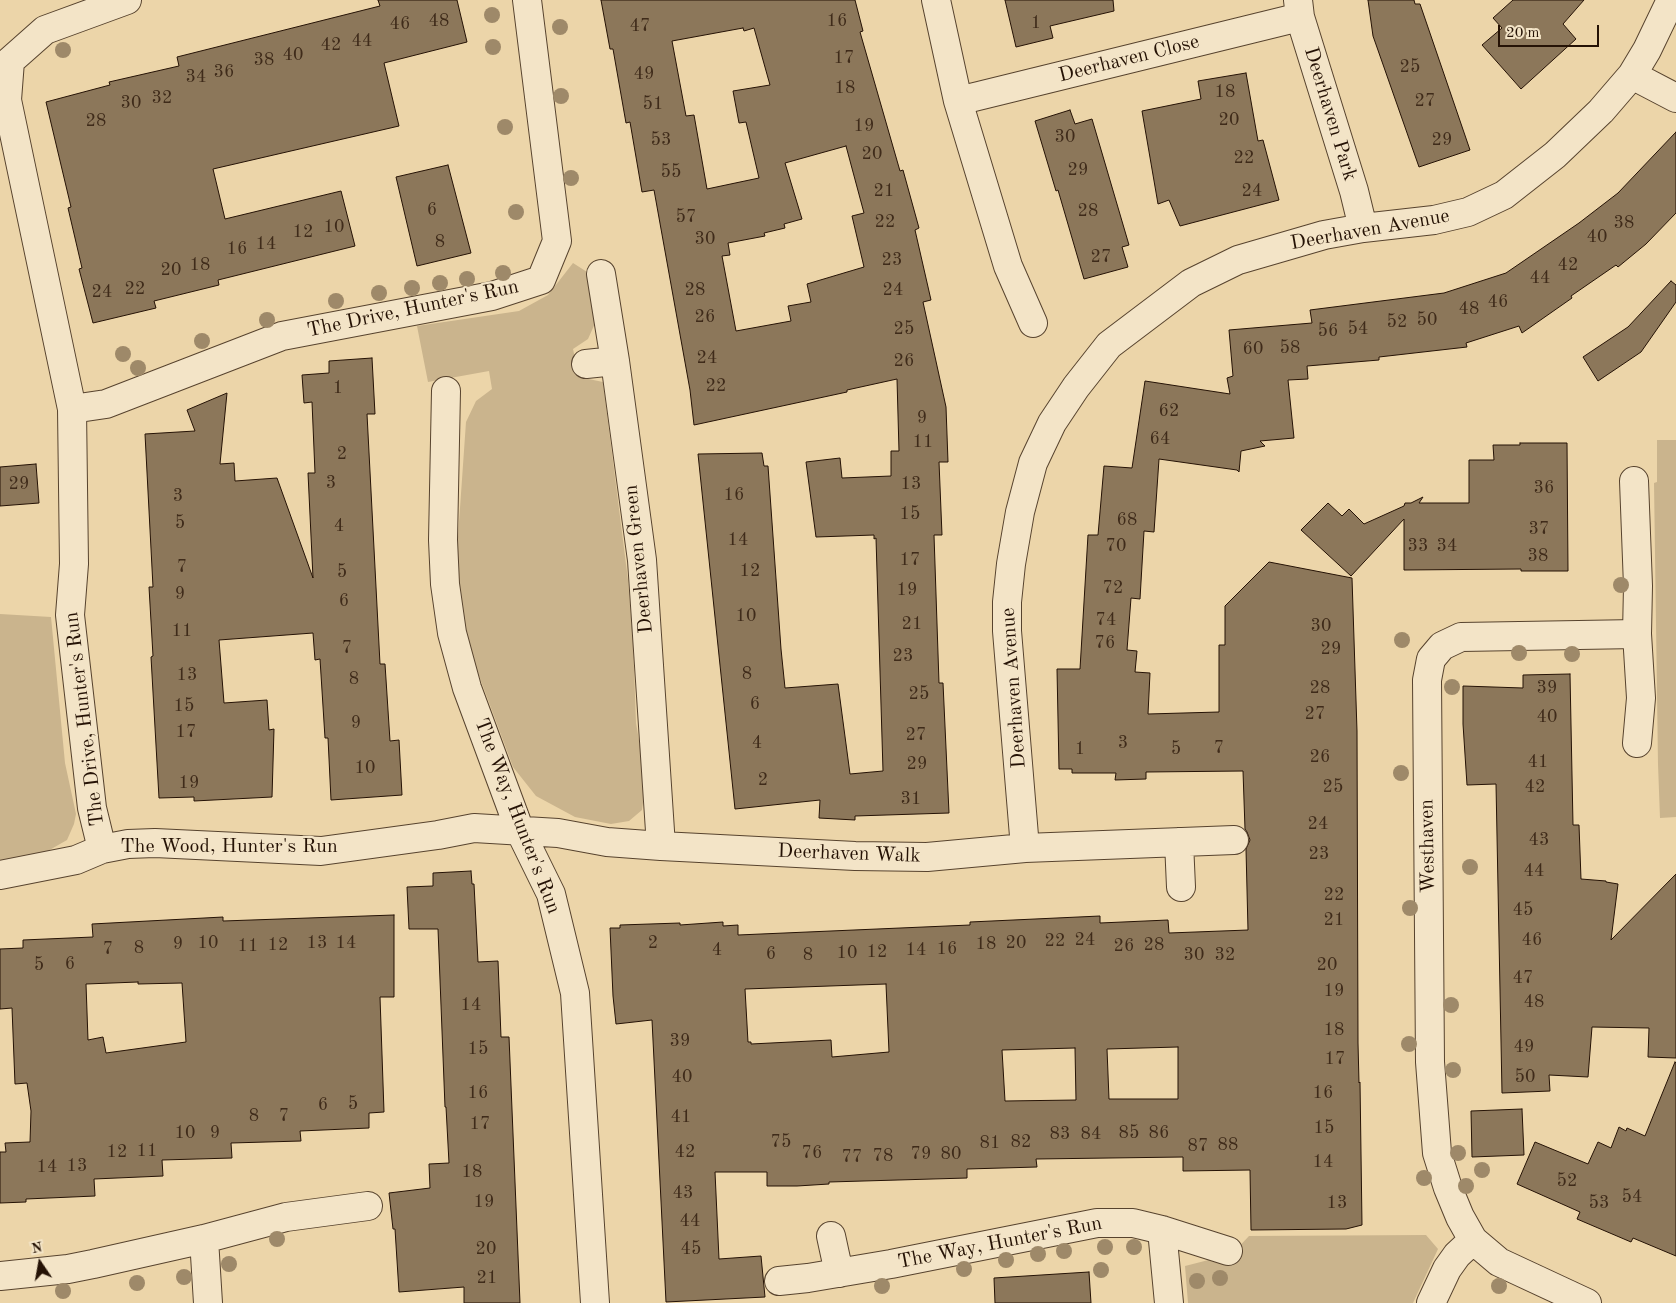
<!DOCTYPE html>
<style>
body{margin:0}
#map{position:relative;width:1676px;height:1303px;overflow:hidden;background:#ecd5a9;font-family:"Old Standard TT",serif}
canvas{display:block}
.north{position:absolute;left:15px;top:1238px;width:50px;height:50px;-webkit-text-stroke:4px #f3e4c7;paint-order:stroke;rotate:348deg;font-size:14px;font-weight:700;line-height:20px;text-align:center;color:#251205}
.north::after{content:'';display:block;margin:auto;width:18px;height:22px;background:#251205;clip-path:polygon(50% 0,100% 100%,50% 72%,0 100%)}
.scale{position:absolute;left:1498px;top:25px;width:101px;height:22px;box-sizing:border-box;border:2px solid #251205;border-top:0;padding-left:6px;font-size:15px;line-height:18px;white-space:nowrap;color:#251205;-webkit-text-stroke:4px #f3e4c7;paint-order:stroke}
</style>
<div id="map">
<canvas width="1676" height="1303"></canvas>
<div class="north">N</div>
<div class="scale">20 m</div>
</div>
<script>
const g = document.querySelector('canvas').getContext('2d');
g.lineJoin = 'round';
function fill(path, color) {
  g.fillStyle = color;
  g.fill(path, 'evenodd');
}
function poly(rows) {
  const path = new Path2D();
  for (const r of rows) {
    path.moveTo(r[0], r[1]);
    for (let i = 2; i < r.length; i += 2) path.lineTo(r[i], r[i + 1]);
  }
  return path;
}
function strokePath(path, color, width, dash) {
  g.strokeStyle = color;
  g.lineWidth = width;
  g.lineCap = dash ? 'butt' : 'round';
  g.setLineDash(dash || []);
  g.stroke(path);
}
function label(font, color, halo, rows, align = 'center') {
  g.font = font + ' "Old Standard TT",serif';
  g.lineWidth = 4.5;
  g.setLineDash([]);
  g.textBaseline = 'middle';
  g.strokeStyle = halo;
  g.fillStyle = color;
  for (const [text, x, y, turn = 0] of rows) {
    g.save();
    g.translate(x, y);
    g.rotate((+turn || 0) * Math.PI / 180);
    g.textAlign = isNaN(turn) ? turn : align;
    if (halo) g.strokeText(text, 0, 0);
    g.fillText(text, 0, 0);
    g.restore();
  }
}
fill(poly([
 [573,263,595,277,600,312,588,339,573,349,579,377,603,382,628,580,633,641,636,723,646,781,642,810,629,821,611,824,575,817,536,796,513,767,469,649,461,598,457,551,466,422,476,401,492,389,489,371,428,382,417,326,519,311,548,295],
 [1657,440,1676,440,1676,817,1660,818,1658,764,1654,483,1657,482],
 [0,614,51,617,65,763,76,814,74,824,67,840,46,852,0,861],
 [1426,1235,1438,1249,1413,1303,1188,1303,1185,1266,1232,1254,1249,1236]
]), '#cab48d');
const building = poly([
 [378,0,457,0,467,42,384,63,399,126,213,169,225,219,341,191,355,246,218,280,219,285,154,301,156,308,93,323,79,269,82,268,68,208,71,207,46,102,110,85,109,82,179,66,177,57,380,6,378,0],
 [601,0,855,0,863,31,860,32,900,171,903,170,919,228,915,230,931,300,923,302,946,407,948,462,939,462,942,535,934,535,939,683,943,683,949,813,855,816,855,820,819,818,820,800,735,809,698,454,762,453,764,466,768,466,781,649,785,688,838,684,850,774,883,771,876,538,874,539,874,535,816,537,806,462,840,458,842,478,891,476,891,451,899,451,897,379,847,390,847,392,694,425,690,390,654,190,642,192,630,122,626,123,613,49,610,49,601,0],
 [743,28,744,31,754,28,770,85,733,91,739,123,746,122,759,178,707,189,694,115,686,116,672,41,743,28],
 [846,146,864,213,852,216,864,267,807,284,811,302,788,306,791,321,736,331,722,256,730,255,728,243,765,236,764,233,785,228,784,224,802,219,785,163,846,146],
 [1005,0,1113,0,1114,11,1050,26,1053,38,1016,47,1005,0],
 [1368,0,1414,0,1415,4,1420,4,1470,150,1419,167,1373,36,1368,0],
 [1513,0,1584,0,1563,24,1576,39,1521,89,1482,45,1502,28,1493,18,1513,0],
 [1246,73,1258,141,1263,140,1279,200,1180,226,1169,200,1158,204,1142,111,1201,99,1198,81,1246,73],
 [1070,110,1075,124,1092,119,1129,245,1122,247,1128,267,1084,279,1058,190,1056,191,1035,121,1070,110],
 [1676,132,1676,213,1646,244,1618,267,1616,265,1571,296,1572,298,1522,333,1519,326,1466,343,1467,347,1379,357,1379,360,1307,366,1308,379,1288,380,1294,438,1260,441,1265,446,1241,451,1239,472,1237,470,1159,459,1154,532,1144,531,1140,599,1131,598,1127,650,1137,651,1135,672,1150,673,1148,714,1219,712,1219,645,1225,645,1225,606,1269,562,1352,578,1357,731,1358,1043,1359,1083,1360,1082,1362,1225,1346,1229,1251,1230,1250,1170,1183,1171,1183,1157,1036,1159,1037,1167,967,1169,967,1178,829,1182,829,1184,797,1186,767,1186,767,1172,715,1172,719,1259,761,1256,765,1297,666,1302,652,1020,616,1024,613,996,610,928,620,928,620,925,680,923,680,925,723,922,723,926,738,925,738,935,970,925,970,922,1100,916,1100,923,1168,920,1169,933,1248,930,1246,849,1250,840,1247,832,1245,829,1243,771,1146,772,1146,779,1115,780,1116,773,1072,773,1072,769,1059,769,1057,669,1080,669,1088,535,1098,535,1104,466,1132,468,1145,381,1230,394,1227,378,1233,376,1229,330,1312,323,1310,310,1444,293,1506,273,1579,223,1618,193,1676,132],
 [886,984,889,1052,832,1057,831,1040,751,1044,751,1042,748,1042,745,989,886,984],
 [1178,1047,1178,1099,1109,1099,1107,1049,1178,1047],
 [1075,1048,1076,1100,1005,1101,1002,1050,1075,1048],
 [448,165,471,253,417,266,396,177,448,165],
 [1671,281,1676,285,1676,302,1641,352,1598,381,1583,357,1628,327,1671,281],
 [372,358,375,414,367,414,380,664,385,664,390,741,399,740,402,795,331,800,328,738,325,738,320,659,315,660,313,633,219,640,224,703,267,700,269,730,274,729,272,797,194,801,194,797,159,798,151,657,153,656,149,587,153,587,145,434,195,431,187,410,227,393,220,464,234,463,235,481,277,478,313,578,308,473,315,473,312,402,304,403,302,375,329,373,329,361,372,358],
 [1520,443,1567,443,1568,571,1521,571,1521,569,1404,570,1404,519,1351,576,1301,530,1328,503,1342,516,1349,509,1364,524,1404,506,1405,503,1411,503,1423,497,1419,503,1469,503,1469,460,1494,460,1493,445,1520,445,1520,443],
 [36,464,39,503,0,506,0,467,36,464],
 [1570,674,1573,825,1579,825,1581,879,1606,881,1606,882,1618,884,1611,940,1676,874,1676,1058,1648,1057,1649,1028,1592,1027,1588,1077,1549,1075,1550,1091,1502,1093,1496,784,1467,785,1463,724,1463,686,1523,688,1523,675,1570,674],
 [471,871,472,884,474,884,478,962,498,961,501,1037,509,1037,520,1303,464,1303,464,1287,399,1292,395,1229,393,1229,389,1193,430,1188,429,1164,449,1163,446,1107,445,1107,438,929,409,929,407,887,433,886,433,873,471,871],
 [394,915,394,997,380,997,384,1112,369,1113,369,1128,300,1131,301,1141,231,1143,232,1158,162,1160,163,1176,94,1179,95,1196,26,1199,26,1202,0,1203,0,1152,6,1152,5,1143,30,1142,31,1111,27,1083,15,1084,12,1008,0,1009,0,949,23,948,23,940,93,937,92,924,223,917,223,921,394,915],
 [138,982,138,984,182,983,186,1042,106,1053,103,1037,88,1040,86,984,138,982],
 [1675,1062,1676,1063,1676,1256,1633,1238,1631,1242,1577,1219,1580,1212,1517,1184,1535,1142,1588,1164,1598,1142,1611,1148,1619,1127,1626,1131,1627,1128,1645,1136,1675,1062],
 [1522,1109,1524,1155,1472,1157,1471,1111,1522,1109],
 [1089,1272,1091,1303,995,1303,994,1278,1089,1272]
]);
fill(building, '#8c775a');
strokePath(building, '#251205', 1);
const minor = poly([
 [936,0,958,101,1008,266,1033,323],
 [1298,0,1300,17,1354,191,1363,228],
 [1632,75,1676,98],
 [958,101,1300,17],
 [601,274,615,361,642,560,661,846],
 [586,364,615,361],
 [446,391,443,540,445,584,452,633,467,688,520,831,551,894,575,993,595,1303],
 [72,409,106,404,282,336,492,296,541,280,557,241,527,0],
 [1634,481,1638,586,1637,634,1641,698,1637,743],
 [1179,842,1181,887],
 [1025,848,1007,631,1007,602,1011,564,1020,512,1033,463,1052,423,1076,387,1109,345,1191,283,1238,260,1324,235,1363,228,1434,220,1468,212,1504,195,1555,155,1601,111,1632,75,1647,50,1671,0],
 [102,849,92,808,70,615,74,564,72,409,7,100,10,61,45,30,127,0],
 [0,875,76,860,102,849,128,844,155,843,321,851,438,835,474,828,558,833,607,842,661,846,855,856,927,857,1025,848,1234,840],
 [1162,1230,1169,1303],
 [831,1236,839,1273],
 [204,1239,208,1303],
 [0,1276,68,1269,93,1264,204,1239,286,1217,368,1206],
 [779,1281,808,1278,891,1264,1097,1223,1133,1223,1162,1230,1228,1251],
 [1431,1303,1447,1269,1457,1255,1473,1240],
 [1587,1303,1499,1262,1473,1240,1460,1217,1448,1188,1437,1153,1430,1062,1427,680,1431,659,1442,646,1461,637,1637,634]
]);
strokePath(minor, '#57432e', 30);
strokePath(minor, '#f3e4c7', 28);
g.fillStyle = '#9e8969';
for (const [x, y] of [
 [492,15],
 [560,27],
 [493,47],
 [63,50],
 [561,96],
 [505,127],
 [571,178],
 [516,212],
 [503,273],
 [467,279],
 [440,283],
 [412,288],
 [379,293],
 [336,301],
 [267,320],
 [202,341],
 [123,354],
 [138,368],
 [1621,585],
 [1402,640],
 [1519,653],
 [1572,654],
 [1452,687],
 [1401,773],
 [1470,867],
 [1410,908],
 [1451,1005],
 [1409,1044],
 [1453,1070],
 [1458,1153],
 [1482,1170],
 [1424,1178],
 [1466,1186],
 [277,1239],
 [1105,1247],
 [1134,1247],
 [1064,1251],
 [1038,1254],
 [1006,1260],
 [229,1264],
 [964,1269],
 [1101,1270],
 [184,1277],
 [1220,1278],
 [1197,1281],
 [137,1283],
 [882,1286],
 [1499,1286],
 [63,1291]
]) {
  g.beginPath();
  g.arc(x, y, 8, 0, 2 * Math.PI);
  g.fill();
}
label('18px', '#3f2b1a', null, [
 ["48",439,21],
 ["16",837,21],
 ["1",1036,23],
 ["46",400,24],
 ["47",640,26],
 ["44",362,41],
 ["42",331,45],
 ["40",293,55],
 ["17",844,58],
 ["38",264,60],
 ["25",1410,67],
 ["36",224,72],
 ["49",644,74],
 ["34",196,77],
 ["18",845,88],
 ["18",1225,92],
 ["32",162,98],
 ["27",1425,101],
 ["30",131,103],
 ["51",653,104],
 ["20",1229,120],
 ["28",96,121],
 ["19",864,126],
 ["30",1065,137],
 ["53",661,140],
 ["29",1442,140],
 ["20",872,154],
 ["22",1244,158],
 ["29",1078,170],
 ["55",671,172],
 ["21",884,191],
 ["24",1252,191],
 ["6",432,210],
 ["28",1088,211],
 ["57",686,217],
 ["22",885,222],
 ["38",1624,223],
 ["10",334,227],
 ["12",303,232],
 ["40",1597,237],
 ["30",705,239],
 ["8",440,242],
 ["14",266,244],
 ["16",237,249],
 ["27",1101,257],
 ["23",892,260],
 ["18",200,265],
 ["42",1568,265],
 ["20",171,270],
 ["44",1540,278],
 ["22",135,289],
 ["28",695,290],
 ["24",893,290],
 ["24",102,292],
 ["46",1498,302],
 ["48",1469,309],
 ["26",705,317],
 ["50",1427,320],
 ["52",1397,322],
 ["25",904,329],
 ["54",1358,329],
 ["56",1328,331],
 ["58",1290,348],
 ["60",1253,349],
 ["24",707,358],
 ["26",904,361],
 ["22",716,386],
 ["1",338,388],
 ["62",1169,411],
 ["9",922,418],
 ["64",1160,439],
 ["11",923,442],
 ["2",342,454],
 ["3",331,483],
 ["29",19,484],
 ["13",911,484],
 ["36",1544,488],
 ["16",734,495],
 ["3",178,496],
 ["15",910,514],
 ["68",1127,520],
 ["5",180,523],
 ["4",339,526],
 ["37",1539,529],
 ["14",738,540],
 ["70",1116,546],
 ["33",1418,546],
 ["34",1447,546],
 ["38",1538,556],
 ["17",910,560],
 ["7",182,567],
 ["12",750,571],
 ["5",342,572],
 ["72",1113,588],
 ["19",907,590],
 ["9",180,594],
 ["6",344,601],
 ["10",746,616],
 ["74",1106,620],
 ["21",912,624],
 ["30",1321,626],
 ["11",182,631],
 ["76",1105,643],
 ["7",347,648],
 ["29",1331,649],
 ["23",903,656],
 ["8",747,674],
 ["13",187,675],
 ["8",354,679],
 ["28",1320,688],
 ["39",1547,688],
 ["25",919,694],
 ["6",755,704],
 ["15",184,706],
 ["27",1315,714],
 ["40",1547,717],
 ["9",356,723],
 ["17",186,732],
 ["27",916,735],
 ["4",757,743],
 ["3",1123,743],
 ["7",1219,748],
 ["1",1080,749],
 ["5",1176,749],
 ["26",1320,757],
 ["41",1538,762],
 ["29",917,764],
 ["10",365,768],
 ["2",763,780],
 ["19",189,783],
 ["25",1333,787],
 ["42",1535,787],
 ["31",911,799],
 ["24",1318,824],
 ["43",1539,840],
 ["23",1319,854],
 ["44",1534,871],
 ["22",1334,895],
 ["45",1523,910],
 ["21",1334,920],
 ["24",1085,940],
 ["46",1532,940],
 ["22",1055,941],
 ["10",208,943],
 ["13",317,943],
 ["14",346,943],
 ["2",653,943],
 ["20",1016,943],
 ["9",178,944],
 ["18",986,944],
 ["12",278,945],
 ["28",1154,945],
 ["11",248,946],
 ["26",1124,946],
 ["8",139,948],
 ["7",108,949],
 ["16",947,949],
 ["4",717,950],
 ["14",916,950],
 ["12",877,952],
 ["10",847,953],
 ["6",771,954],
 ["8",808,955],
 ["30",1194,955],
 ["32",1225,955],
 ["6",70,964],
 ["5",39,965],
 ["20",1327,965],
 ["47",1523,978],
 ["19",1334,991],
 ["48",1534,1002],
 ["14",471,1005],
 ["18",1334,1030],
 ["39",680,1041],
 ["49",1524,1047],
 ["15",478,1049],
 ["17",1335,1059],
 ["40",682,1077],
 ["50",1525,1077],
 ["16",478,1093],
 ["16",1323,1093],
 ["5",353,1104],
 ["6",323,1105],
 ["8",254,1116],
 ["7",284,1116],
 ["41",681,1117],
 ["17",480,1124],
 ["15",1324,1128],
 ["10",185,1133],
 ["9",215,1133],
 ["85",1129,1133],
 ["86",1159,1133],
 ["83",1060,1134],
 ["84",1091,1134],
 ["75",781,1142],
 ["82",1021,1142],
 ["81",990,1143],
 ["88",1228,1145],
 ["87",1198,1146],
 ["11",147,1151],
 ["12",117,1152],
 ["42",685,1152],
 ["76",812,1153],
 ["79",921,1154],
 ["80",951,1154],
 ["78",883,1156],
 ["77",852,1157],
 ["14",1323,1162],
 ["13",77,1166],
 ["14",47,1167],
 ["18",472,1172],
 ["52",1567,1181],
 ["43",683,1193],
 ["54",1632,1197],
 ["19",484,1202],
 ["13",1337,1203],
 ["53",1599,1203],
 ["44",690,1221],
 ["20",486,1249],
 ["45",691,1249],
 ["21",487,1278]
]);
label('20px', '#251205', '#f3e4c7', [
 ["Deerhaven Close",1129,59,-14],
 ["Deerhaven Park",1330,114,73],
 ["Deerhaven Avenue",1370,230,-10],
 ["The Drive, Hunter's Run",413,309,-12],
 ["Deerhaven Green",639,559,-96],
 ["Deerhaven Avenue",1014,688,-94],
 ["The Drive, Hunter's Run",85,719,-97],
 ["The Way, Hunter's Run",517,816,69],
 ["Westhaven",1428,846,-91],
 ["The Wood, Hunter's Run",229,847],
 ["Deerhaven Walk",849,854,2],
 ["The Way, Hunter's Run",1000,1243,-11]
]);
</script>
